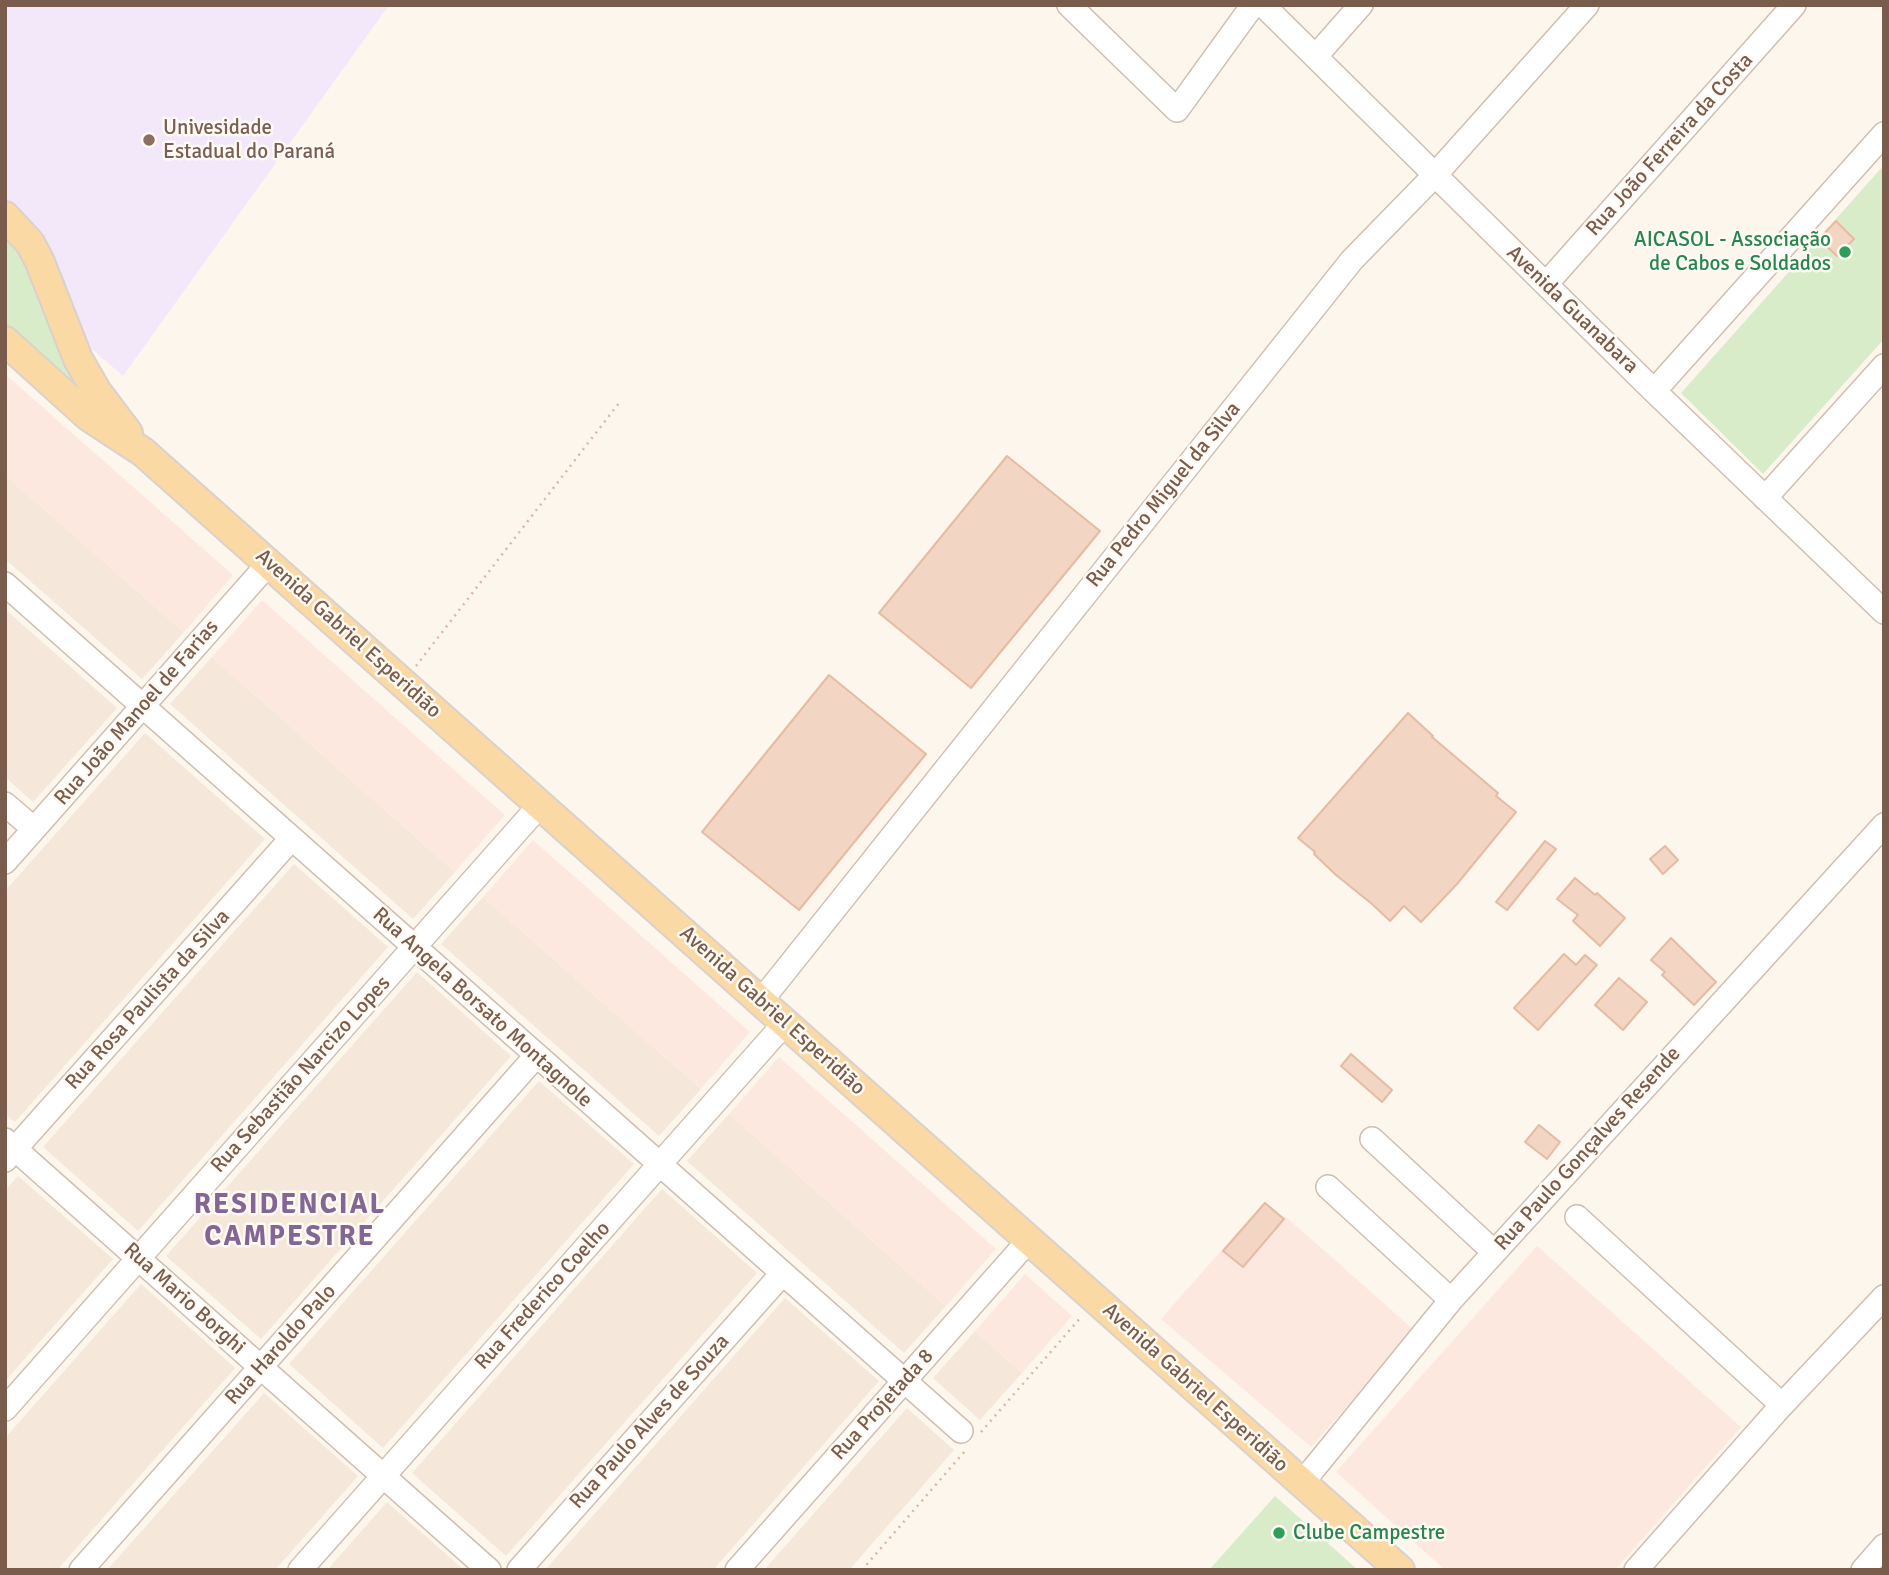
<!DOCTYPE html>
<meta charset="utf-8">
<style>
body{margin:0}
#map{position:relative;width:1889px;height:1575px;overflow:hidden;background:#fdf6ec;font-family:Signika,sans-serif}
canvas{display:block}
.frame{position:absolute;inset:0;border:7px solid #7a5c4d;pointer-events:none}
</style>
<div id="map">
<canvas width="1889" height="1575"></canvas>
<div class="frame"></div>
</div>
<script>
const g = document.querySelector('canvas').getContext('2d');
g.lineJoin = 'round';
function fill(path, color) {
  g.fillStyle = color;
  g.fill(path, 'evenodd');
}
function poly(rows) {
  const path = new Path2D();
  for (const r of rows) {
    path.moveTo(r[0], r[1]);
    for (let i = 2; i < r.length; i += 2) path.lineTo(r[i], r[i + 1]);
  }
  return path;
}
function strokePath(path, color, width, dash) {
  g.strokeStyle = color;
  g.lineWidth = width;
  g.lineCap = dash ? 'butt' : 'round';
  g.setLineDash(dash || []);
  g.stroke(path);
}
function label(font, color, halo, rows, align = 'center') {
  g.font = font + ' Signika,sans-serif';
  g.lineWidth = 5;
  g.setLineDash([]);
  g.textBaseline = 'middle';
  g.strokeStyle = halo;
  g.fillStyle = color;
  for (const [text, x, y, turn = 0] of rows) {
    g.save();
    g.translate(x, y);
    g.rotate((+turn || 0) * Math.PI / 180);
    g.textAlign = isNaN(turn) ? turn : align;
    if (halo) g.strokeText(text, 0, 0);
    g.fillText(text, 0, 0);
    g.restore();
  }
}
fill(poly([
 [5,475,184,632,142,679,5,559],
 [5,609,117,708,33,802,5,777],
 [212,657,455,872,413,919,170,704],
 [145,733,265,839,15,1122,5,1114,5,891],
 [294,864,388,947,138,1231,43,1147],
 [483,897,701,1089,659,1136,441,944],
 [417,972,511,1056,261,1339,166,1256],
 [539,1081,634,1164,383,1448,289,1364],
 [729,1114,946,1306,904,1353,687,1161],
 [18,1176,113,1259,5,1381,5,1190],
 [662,1189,757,1273,506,1556,412,1473],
 [141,1284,235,1368,57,1570,5,1570,5,1438],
 [785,1298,879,1381,713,1570,545,1570],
 [975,1331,1022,1373,980,1420,933,1378],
 [264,1393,358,1476,275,1570,107,1570],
 [907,1408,954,1450,849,1570,764,1570],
 [387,1502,464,1570,327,1570]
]), '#f5e8da');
fill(poly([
 [5,374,233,575,184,632,5,475],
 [262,600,505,815,455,872,212,657],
 [533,840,750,1032,701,1089,483,897],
 [779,1057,996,1249,946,1306,729,1114],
 [1264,1202,1283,1218,1285,1216,1414,1330,1311,1447,1161,1319],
 [1537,1246,1741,1427,1615,1570,1445,1570,1336,1472],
 [1025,1274,1072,1316,1022,1373,975,1331]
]), '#fde8e0');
fill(poly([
 [5,5,389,5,123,376,5,274]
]), '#f3e8fa');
fill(poly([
 [1884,165,1884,339,1763,474,1681,393],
 [5,233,24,256,81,392,5,329],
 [1275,1496,1358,1570,1209,1570]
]), '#d8ecc9');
const building = poly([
 [1836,221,1854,239,1837,256,1819,239,1836,221],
 [1007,456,1100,531,971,688,879,613,1007,456],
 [829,675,926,754,799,910,702,832,829,675],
 [1408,713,1433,736,1432,737,1498,793,1496,796,1516,812,1457,884,1421,922,1404,906,1390,921,1372,904,1336,875,1314,854,1315,852,1298,838,1408,713],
 [1545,841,1556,849,1507,910,1496,902,1545,841],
 [1665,846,1678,860,1663,874,1650,859,1665,846],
 [1575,878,1595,895,1597,893,1625,918,1600,946,1573,921,1578,915,1557,899,1575,878],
 [1671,938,1716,982,1694,1005,1662,975,1665,972,1651,960,1671,938],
 [1564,954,1576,965,1585,955,1597,965,1538,1030,1514,1008,1564,954],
 [1619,978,1647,1002,1623,1030,1595,1005,1619,978],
 [1351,1054,1392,1090,1382,1102,1341,1066,1351,1054],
 [1539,1125,1560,1142,1547,1159,1525,1142,1539,1125],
 [1265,1203,1284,1219,1243,1267,1223,1251,1265,1203]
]);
fill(building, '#f3d5c3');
strokePath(building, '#e6bba3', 2);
const minor = poly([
 [1069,5,1177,110,1253,5],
 [1263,5,1654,391,1884,612],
 [1316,56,1361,5],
 [1546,284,1794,5],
 [1654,391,1884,134],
 [1765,498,1884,366],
 [5,584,961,1431],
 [5,804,34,829],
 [5,862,269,563],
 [761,1001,1352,260,1434,176,1587,5],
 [1372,1139,1494,1252],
 [5,1140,489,1570],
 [5,1160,291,839],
 [1328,1187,1451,1300],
 [1577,1217,1782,1405],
 [5,1409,540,805],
 [1302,1483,1451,1300,1884,825],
 [81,1570,536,1056],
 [300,1570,785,1023],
 [519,1570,782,1274],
 [737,1570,1029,1240],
 [1636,1570,1782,1405,1884,1297],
 [1863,1570,1884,1546]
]);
const major = poly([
 [5,216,30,243,40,262,78,359,97,392,128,433],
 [5,341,88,416,143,452,1400,1570]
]);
strokePath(minor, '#d1beb0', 26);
strokePath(major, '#dad1cd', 32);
strokePath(poly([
 [416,666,619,403],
 [981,1432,1082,1316],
 [862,1570,965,1451]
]), '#d9b8a5', 2.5, [2, 5]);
strokePath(minor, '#fff', 23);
strokePath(major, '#fbd9a5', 28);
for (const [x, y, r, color] of [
 [149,140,7,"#8d6e63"],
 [1845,252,7,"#2e9e5b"],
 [1279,1533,7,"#2e9e5b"]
]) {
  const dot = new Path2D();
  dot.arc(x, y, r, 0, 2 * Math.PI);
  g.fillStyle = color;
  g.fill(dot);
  strokePath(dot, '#fffaf3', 2.5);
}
label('21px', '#785e54', '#fffaf3', [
 ["Univesidade",163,128],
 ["Estadual do Paraná",163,152]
], 'left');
label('21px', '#7a5c4d', '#fffaf3', [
 ["Rua João Ferreira da Costa",1670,145,-48],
 ["Avenida Guanabara",1572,310,44],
 ["Rua Pedro Miguel da Silva",1164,495,-51],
 ["Avenida Gabriel Esperidião",348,634,42],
 ["Rua João Manoel de Farias",137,713,-49],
 ["Rua Rosa Paulista da Silva",148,1000,-48],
 ["Rua Angela Borsato Montagnole",482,1008,42],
 ["Avenida Gabriel Esperidião",772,1011,42],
 ["Rua Sebastião Narcizo Lopes",301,1075,-48],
 ["Rua Paulo Gonçalves Resende",1588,1149,-48],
 ["Rua Frederico Coelho",543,1296,-48],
 ["Rua Mario Borghi",184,1299,42],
 ["Rua Haroldo Palo",281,1345,-48],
 ["Avenida Gabriel Esperidião",1195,1388,42],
 ["Rua Projetada 8",883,1405,-48],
 ["Rua Paulo Alves de Souza",650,1422,-48]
]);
label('21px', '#27864d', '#fffaf3', [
 ["AICASOL - Associação",1831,240],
 ["de Cabos e Soldados",1831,264],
 ["Clube Campestre",1293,1533,"left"]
], 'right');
g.letterSpacing = '2px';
label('bold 28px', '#846695', '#fffaf3', [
 ["RESIDENCIAL",290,1206],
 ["CAMPESTRE",290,1238]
]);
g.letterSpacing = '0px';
</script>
